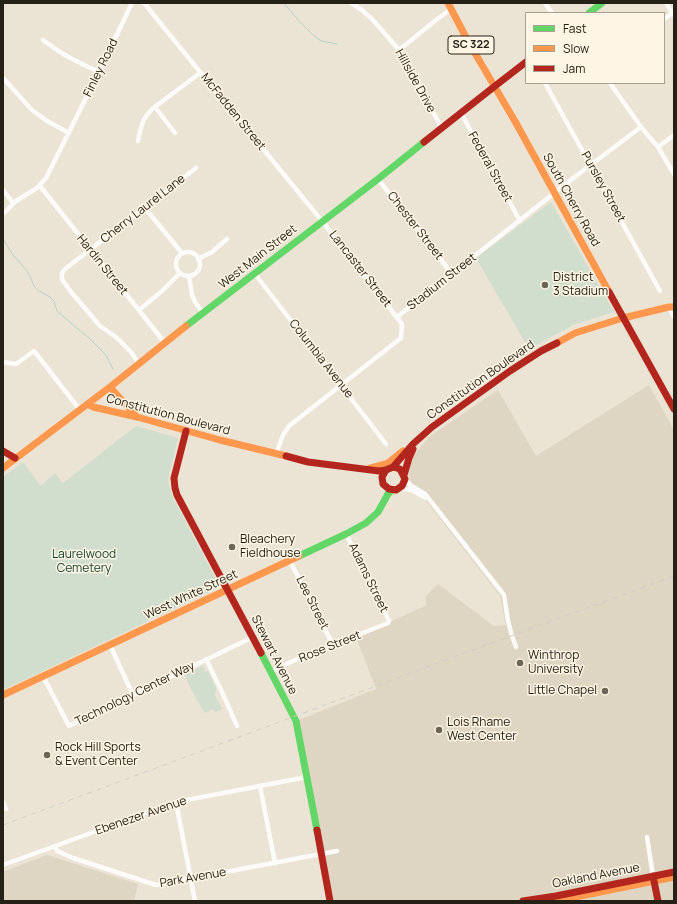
<!DOCTYPE html>
<style>
body{margin:0}
#map{position:relative;width:677px;height:904px;overflow:hidden;background:#ebe4d4;font-family:Manrope,sans-serif}
canvas{display:block}
.frame{position:absolute;inset:0;border:4px solid #262116;pointer-events:none}
.legend{position:absolute;left:525px;top:12px;width:140px;height:72px;box-sizing:border-box;background:#fef5e4;border:1px solid #a8a092;margin:0;padding:5px 7px;list-style:none;font-size:12px;color:#262116}
.legend li{display:flex;align-items:center;gap:8px;height:20px}
.legend b{width:20px;border:1px solid #a8a092}
</style>
<div id="map">
<canvas width="677" height="904"></canvas>
<div class="frame"></div>
<ul class="legend">
<li><b style="height:5px;background:#63d668"></b>Fast</li>
<li><b style="height:5px;background:#ff974d"></b>Slow</li>
<li><b style="height:5px;background:#b3261e"></b>Jam</li>
</ul>
</div>
<script>
const g = document.querySelector('canvas').getContext('2d');
g.lineJoin = 'round';
function fill(path, color) {
  g.fillStyle = color;
  g.fill(path, 'evenodd');
}
function poly(rows) {
  const path = new Path2D();
  for (const r of rows) {
    if (r.length === 3) {
      path.moveTo(r[0] + r[2], r[1]);
      path.arc(r[0], r[1], r[2], 0, 2 * Math.PI);
      continue;
    }
    path.moveTo(r[0], r[1]);
    for (let i = 2; i < r.length; i += 2) path.lineTo(r[i], r[i + 1]);
  }
  return path;
}
function strokePath(path, color, width, dash) {
  g.strokeStyle = color;
  g.lineWidth = width;
  g.lineCap = dash ? 'butt' : 'round';
  g.setLineDash(dash || []);
  g.stroke(path);
}
function label(font, color, halo, rows, align = 'center') {
  g.font = font + ' Manrope,sans-serif';
  g.lineWidth = 3;
  g.setLineDash([]);
  g.textBaseline = 'middle';
  g.strokeStyle = halo;
  g.fillStyle = color;
  for (const [text, x, y, turn = 0] of rows) {
    g.save();
    g.translate(x, y);
    g.rotate((+turn || 0) * Math.PI / 180);
    g.textAlign = isNaN(turn) ? turn : align;
    if (halo) g.strokeText(text, 0, 0);
    g.fillText(text, 0, 0);
    g.restore();
  }
}
fill(poly([
 [649,385,674,430,674,901,330,901,296,721,376,689,356,637,427,605,425,597,438,584,494,626,506,625,500,596,410,480,408,471,410,463,415,454,429,437,498,390,536,456],
 [47,855,138,884,134,901,3,901,3,872]
]), '#ded5c3');
fill(poly([
 [551,202,614,312,573,325,529,349,476,258],
 [136,426,178,438,168,480,172,496,220,587,3,690,3,477,23,462,41,486,55,473,63,483],
 [203,666,205,672,208,671,216,688,215,695,222,709,215,712,212,709,205,713,193,693,184,674]
]), '#d1ddcd');
strokePath(poly([
 [284,3,298,20,312,34,321,41,337,44],
 [3,239,13,255,28,272,34,286,39,291,50,297,54,301,57,311,64,317,69,321,72,324,89,338,106,355,113,369]
]), '#b4d1cc', 1);
strokePath(poly([
 [144,3,178,45,322,221,402,324,401,338,289,426,283,435,276,454],
 [351,3,362,10,373,20,399,50,413,77,442,128],
 [545,3,552,13],
 [666,3,674,15],
 [664,19,674,12],
 [43,40,57,50,72,59,99,72],
 [399,50,436,20,451,9],
 [3,78,32,110,47,121,69,133],
 [545,83,660,291],
 [610,83,641,127,658,147,674,174],
 [155,107,175,133],
 [461,113,520,221],
 [138,141,140,131,144,119,152,109,200,73],
 [658,147,674,135],
 [378,179,452,274],
 [40,186,165,343],
 [3,190,13,203],
 [144,207,182,253],
 [3,214,16,201,37,188,46,178,99,72,132,3],
 [188,264,12],
 [198,259,212,252,227,239],
 [255,274,386,444],
 [189,276,192,295,195,302,203,313],
 [669,307,674,317],
 [139,310,162,291,180,273],
 [397,317,572,179,641,127],
 [3,362,16,364,34,351,80,410],
 [139,364,131,352,116,337,100,326,72,293,63,281,62,279,62,273,65,269,196,168],
 [405,479,410,485,425,494,429,499,504,595,508,621,512,636,516,647],
 [399,488,411,490,424,497,427,498],
 [290,561,333,645],
 [110,645,133,695],
 [206,659,223,694,237,726],
 [270,672,295,660,388,623,389,621,366,573,346,534],
 [43,676,69,726,253,637],
 [260,786,275,863],
 [3,802,6,809],
 [176,802,195,901],
 [647,837,653,876],
 [55,847,57,851,73,858,156,885,337,851],
 [3,865,176,802,307,777]
]), '#fcfbf9', 4.5);
strokePath(poly([
 [589,13,602,3],
 [186,326,378,179,424,142],
 [299,556,346,534,366,523,378,512,388,494,392,490],
 [261,653,296,721,317,830]
]), '#63d668', 7);
strokePath(poly([
 [448,3,469,43,516,123,609,292],
 [557,343,575,333,623,318,669,307,674,307],
 [110,387,137,417],
 [88,404,93,407,137,417,220,440,286,456],
 [3,468,110,387,186,326],
 [370,468,388,463,403,451],
 [3,695,299,556],
 [556,901,674,877]
]), '#ff974d', 7);
strokePath(poly([
 [495,86,526,62],
 [424,142,495,86],
 [609,292,674,409],
 [186,431,174,478,175,488,177,495,261,653],
 [3,451,15,458],
 [286,456,308,462,379,471,386,470,393,467,413,444,432,427,510,371,541,351,557,343],
 [386,470,382,477,383,484,389,489,396,490,402,486,405,479,400,469,393,467],
 [404,475,409,458,413,449],
 [317,830,330,901],
 [653,876,658,901],
 [523,901,556,896,674,872]
]), '#b3261e', 7);
strokePath(poly([
 [3,825,427,667,674,576]
]), '#cfcdc9', 1, [5, 5]);
for (const [x, y, r, color] of [
 [545,285,4,"#6b6558"],
 [232,547,4,"#6b6558"],
 [520,663,4,"#6b6558"],
 [605,691,4,"#6b6558"],
 [439,730,4,"#6b6558"],
 [47,755,4,"#6b6558"]
]) {
  const dot = new Path2D();
  dot.arc(x, y, r, 0, 2 * Math.PI);
  g.fillStyle = color;
  g.fill(dot);
  strokePath(dot, '#fef5e4', 1.5);
}
for (const [x, y, w] of [
 [471,45,46]
]) {
  const box = new Path2D();
  box.roundRect(x - w / 2, y - 9, w, 18, 3);
  g.fillStyle = '#fef5e4';
  g.fill(box);
  strokePath(box, '#262116', 1);
}
label('bold 11px', '#262116', null, [
 ["SC 322",471,45]
]);
label('12px', '#262116', '#fef5e4', [
 ["Finley Road",101,68,-64],
 ["Hillside Drive",415,81,61],
 ["McFadden Street",233,112,51],
 ["Federal Street",490,167,61],
 ["Pursley Street",603,187,61],
 ["South Cherry Road",571,200,61],
 ["Cherry Laurel Lane",143,209,-38],
 ["Chester Street",415,226,52],
 ["West Main Street",258,257,-38],
 ["Hardin Street",102,265,51],
 ["Lancaster Street",360,269,52],
 ["Stadium Street",442,282,-38],
 ["Columbia Avenue",321,359,52],
 ["Constitution Boulevard",481,380,-35],
 ["Constitution Boulevard",168,415,15],
 ["Adams Street",368,578,64],
 ["West White Street",191,595,-25],
 ["Lee Street",312,603,63],
 ["Rose Street",330,647,-22],
 ["Stewart Avenue",274,655,63],
 ["Technology Center Way",135,694,-26],
 ["Ebenezer Avenue",141,816,-19],
 ["Oakland Avenue",596,876,-11],
 ["Park Avenue",193,878,-10]
]);
label('12px', '#262116', '#fef5e4', [
 ["District",553,278],
 ["3 Stadium",553,292],
 ["Bleachery",240,540],
 ["Fieldhouse",240,554],
 ["Winthrop",528,656],
 ["University",528,670],
 ["Little Chapel",597,691,"right"],
 ["Lois Rhame",447,723],
 ["West Center",447,737],
 ["Rock Hill Sports",55,748],
 ["& Event Center",55,762]
], 'left');
label('12px', '#0e3e2b', '#fef5e4', [
 ["Laurelwood",84,555],
 ["Cemetery",84,569]
]);
</script>
